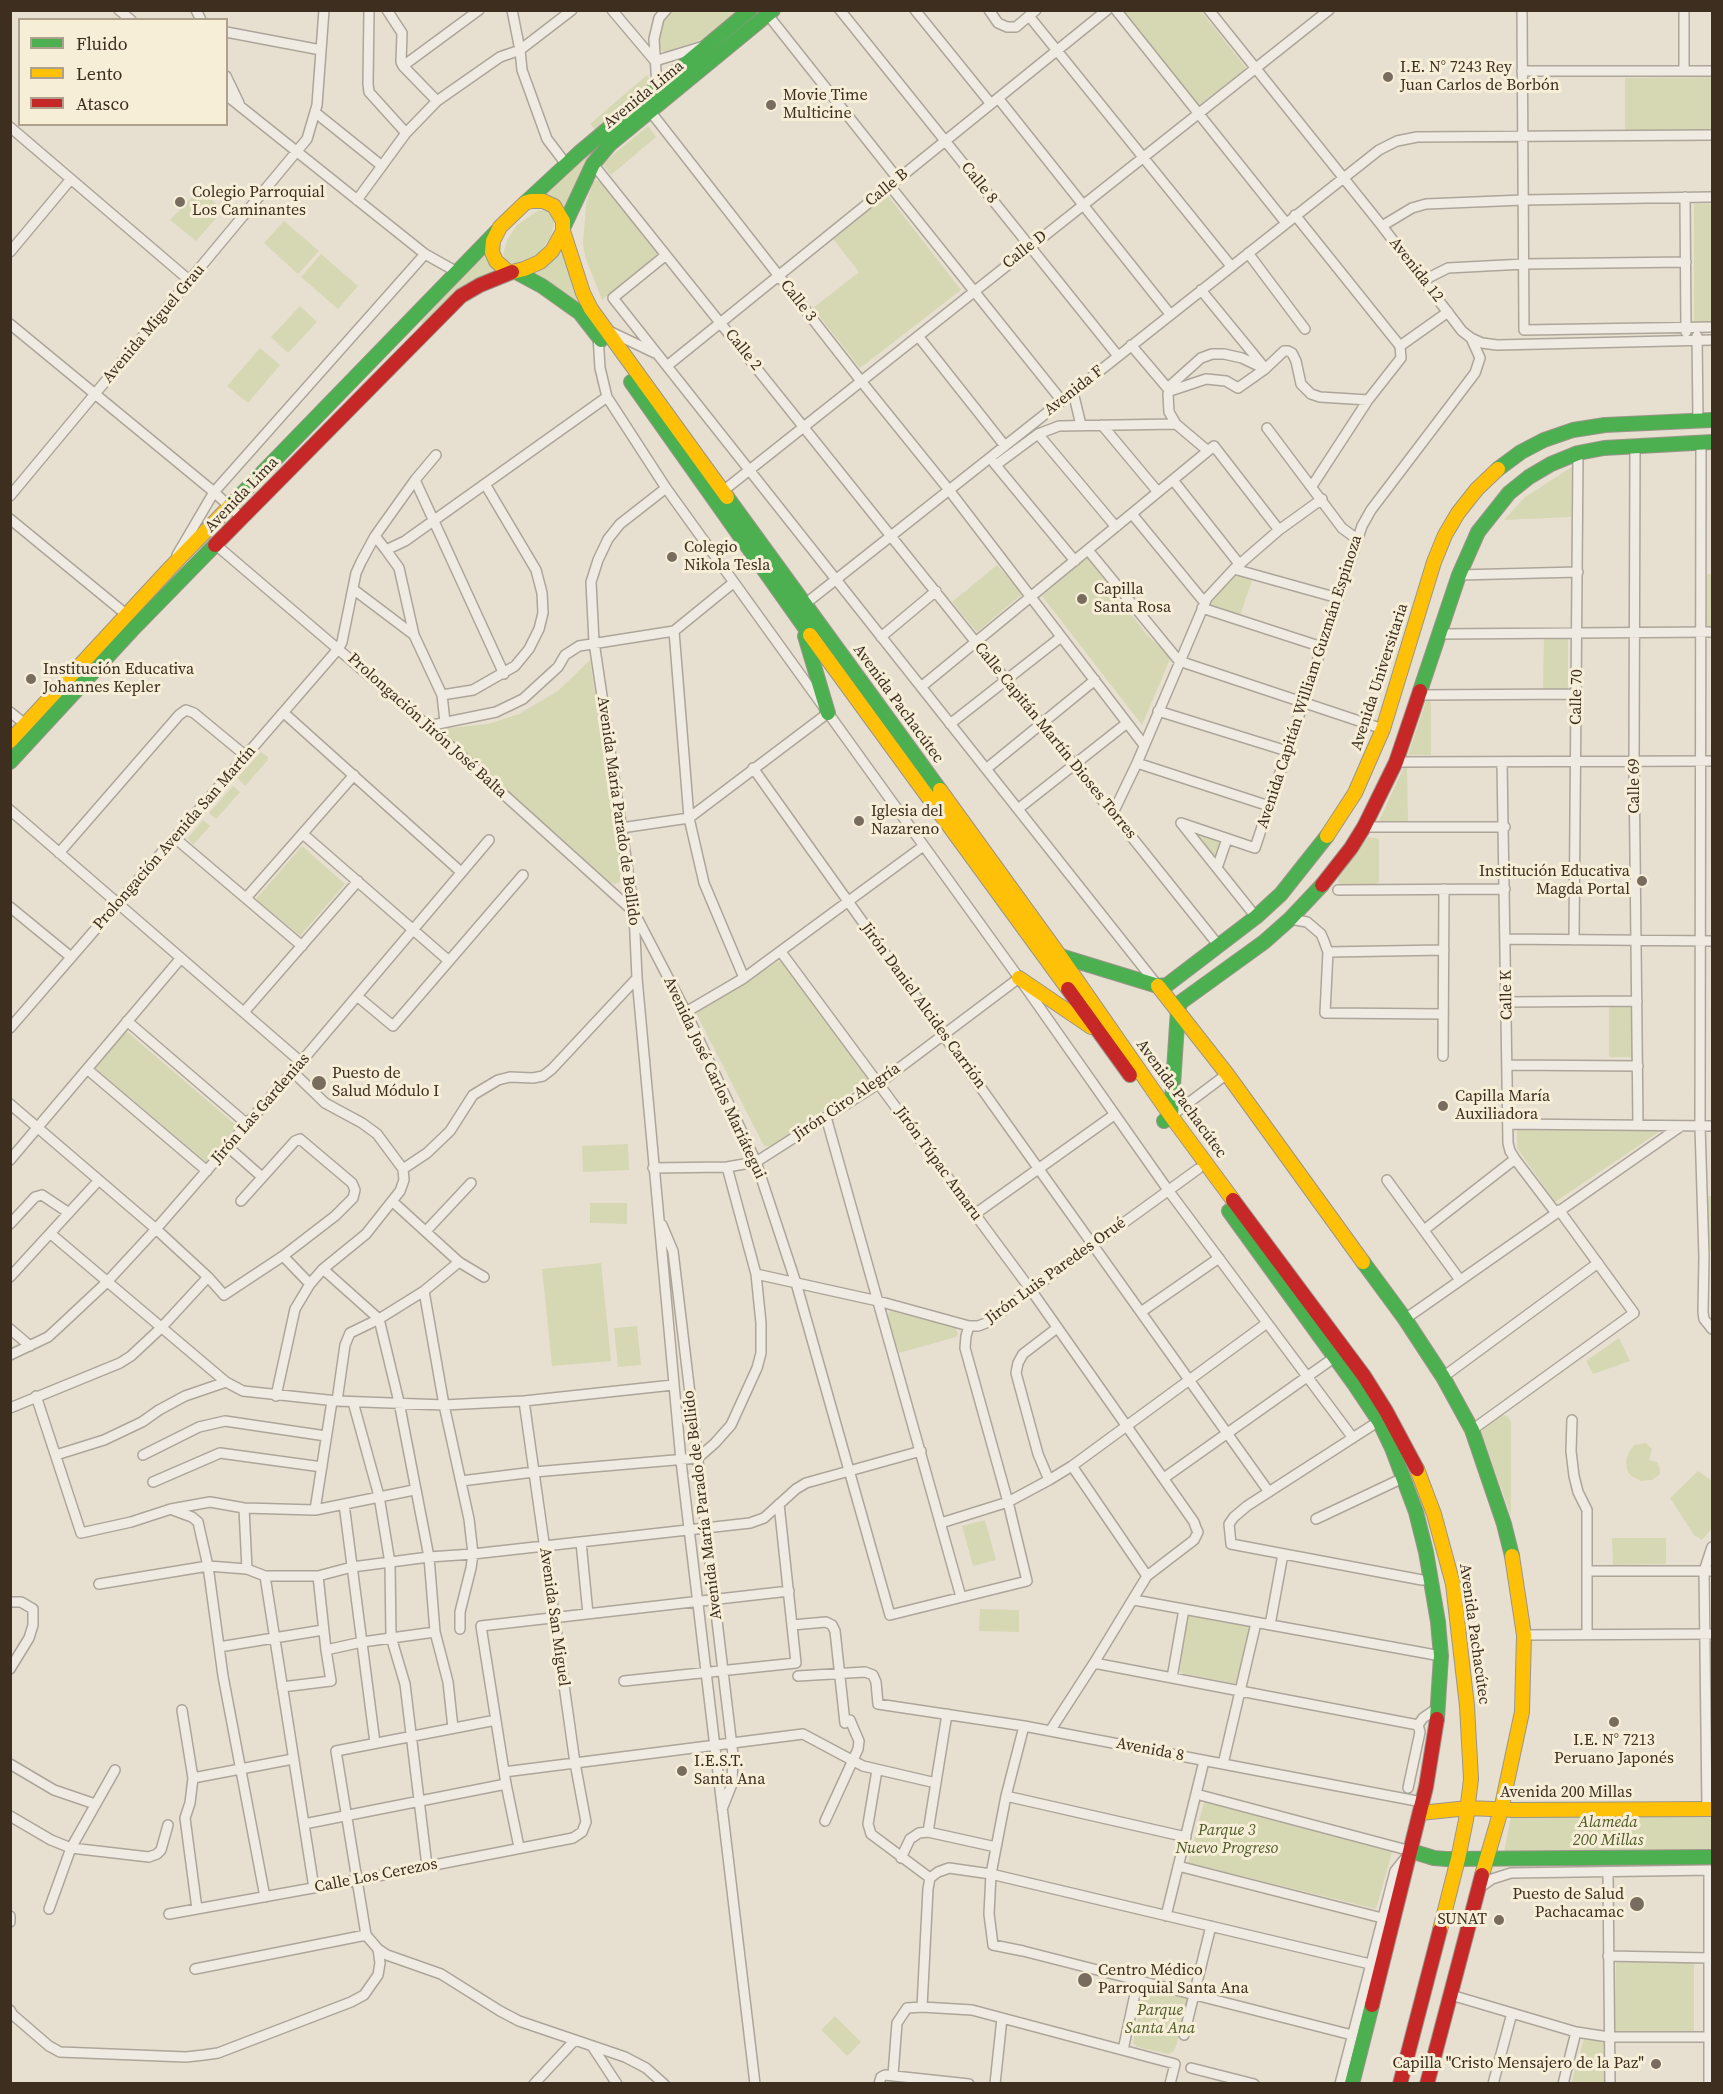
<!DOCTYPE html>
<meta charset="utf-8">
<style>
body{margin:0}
#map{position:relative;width:1723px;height:2094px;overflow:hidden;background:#e7e0d1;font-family:"Source Serif 4",serif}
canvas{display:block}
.frame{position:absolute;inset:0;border:12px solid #3d2e20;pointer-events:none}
.legend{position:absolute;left:18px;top:18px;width:210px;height:108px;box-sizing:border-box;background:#f7eed8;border:2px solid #ada18e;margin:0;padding:8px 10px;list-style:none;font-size:18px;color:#3d2e20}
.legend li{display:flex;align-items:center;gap:12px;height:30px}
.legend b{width:30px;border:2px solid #ada18e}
</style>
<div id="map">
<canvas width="1723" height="2094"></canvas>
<div class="frame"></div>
<ul class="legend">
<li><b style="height:8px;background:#4caf50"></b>Fluido</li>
<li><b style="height:8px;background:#ffc107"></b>Lento</li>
<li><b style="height:8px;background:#c62828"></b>Atasco</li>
</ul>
</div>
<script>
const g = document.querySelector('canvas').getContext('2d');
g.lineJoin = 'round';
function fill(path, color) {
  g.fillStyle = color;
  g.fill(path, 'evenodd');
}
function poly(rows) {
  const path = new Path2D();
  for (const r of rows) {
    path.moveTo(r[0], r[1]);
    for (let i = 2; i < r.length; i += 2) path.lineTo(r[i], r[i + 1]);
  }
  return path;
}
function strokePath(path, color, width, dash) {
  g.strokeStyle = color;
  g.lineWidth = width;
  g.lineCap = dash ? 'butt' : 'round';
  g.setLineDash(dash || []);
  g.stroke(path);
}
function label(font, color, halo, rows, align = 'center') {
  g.font = font + ' "Source Serif 4",serif';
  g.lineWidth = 6;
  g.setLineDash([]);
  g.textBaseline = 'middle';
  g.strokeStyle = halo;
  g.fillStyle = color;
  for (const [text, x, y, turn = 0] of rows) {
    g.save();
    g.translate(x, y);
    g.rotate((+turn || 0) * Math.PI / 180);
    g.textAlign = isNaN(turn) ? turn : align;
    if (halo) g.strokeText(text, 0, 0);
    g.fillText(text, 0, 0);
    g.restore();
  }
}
fill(poly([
 [672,11,737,11,705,38,668,53,662,51,658,45,659,30,662,21],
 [1122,11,1201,11,1246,68,1198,106],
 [647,75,651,82,595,130,590,124],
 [1712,77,1712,130,1625,130,1625,78],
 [648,126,656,137,611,175,602,164],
 [611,136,566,208,555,199,542,195],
 [593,180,602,182,660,255,602,300,585,256,583,244,586,205],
 [200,189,223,210,196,241,170,220],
 [885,192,961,290,860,368,813,308,859,272,830,235],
 [1694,204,1712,204,1712,326,1694,326],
 [539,210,547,211,552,215,555,221,551,236,540,252,533,258,517,264,511,263,506,260,503,254,507,240,517,225],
 [284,221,319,251,298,274,264,243],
 [561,250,563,250,596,322,534,275],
 [485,252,498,271,425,326,421,322],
 [321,254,358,286,338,309,301,277],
 [300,306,317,322,288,353,271,337],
 [260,348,280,365,248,403,227,386],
 [1572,467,1571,517,1504,520,1525,497],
 [1087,557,1147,635,1171,657,1142,725,1042,596],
 [997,565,1022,594,977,632,952,602],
 [1235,572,1253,577,1240,616,1208,606,1214,592],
 [1707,574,1712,574,1712,627,1707,627],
 [1544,637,1568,638,1568,689,1543,689],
 [590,660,622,874,621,881,615,884,609,881,439,729,488,724,519,714,558,691],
 [1427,698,1431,703,1431,755,1408,755],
 [261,752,268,757,267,761,245,786,237,778],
 [1404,767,1407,768,1408,822,1379,821],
 [233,786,240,792,216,819,209,813],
 [203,820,210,826,193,845,188,838],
 [1191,829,1222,840,1216,858],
 [1368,837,1379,839,1379,882,1374,885,1346,886,1340,884,1338,882,1339,877],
 [302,846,345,884,300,936,256,899],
 [779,961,786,961,869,1078,868,1081,771,1146,764,1146,696,1013],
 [1609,1005,1633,1005,1633,1057,1609,1057],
 [125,1030,237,1126,206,1162,94,1067],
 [1517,1128,1665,1128,1555,1202,1517,1148],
 [628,1144,629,1170,583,1172,582,1146],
 [1708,1196,1712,1196,1712,1251,1708,1251],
 [590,1203,627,1203,627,1224,590,1223],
 [601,1263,611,1361,552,1366,542,1269],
 [891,1311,956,1328,958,1335,956,1337,899,1353,887,1317,889,1312],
 [637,1326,641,1365,618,1367,614,1328],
 [1619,1338,1630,1361,1593,1374,1586,1361],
 [1503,1415,1507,1416,1511,1422,1511,1516,1481,1433,1485,1423],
 [1646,1443,1652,1449,1649,1460,1657,1462,1660,1469,1660,1474,1652,1480,1641,1481,1631,1476,1627,1470,1626,1461,1629,1452,1634,1445],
 [1698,1471,1712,1481,1712,1528,1702,1540,1694,1535,1670,1498],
 [985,1520,996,1560,973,1566,962,1526],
 [1612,1538,1666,1538,1666,1564,1613,1565],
 [980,1609,1019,1610,1019,1632,979,1631],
 [1193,1614,1249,1624,1252,1628,1239,1682,1236,1684,1181,1673,1180,1669,1187,1616],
 [1204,1802,1392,1852,1376,1909,1188,1863],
 [1712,1813,1712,1851,1504,1852,1511,1816],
 [1616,1961,1694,1962,1694,2034,1614,2034],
 [1148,1988,1187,1998,1189,2000,1176,2046,1174,2051,1169,2054,1137,2047,1133,2043,1143,1991],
 [835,2016,861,2042,847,2056,821,2030],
 [1584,2039,1607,2042,1607,2083,1571,2084]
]), '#d6d7b3');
const street = poly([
 [119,10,131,20],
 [196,10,201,20],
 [369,10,368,84,369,92,406,133],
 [387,10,402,33,401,62,403,66,437,101],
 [512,10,520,50,522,70,547,139,566,164],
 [612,10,655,61],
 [840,10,1118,356],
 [915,10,991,104],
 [989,10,998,23,1007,27,1016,27,1036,10],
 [1116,10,1286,223],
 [1209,10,1382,226,1462,331,1471,338,1482,343,1497,345,1712,340],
 [1522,10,1524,330,1712,327],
 [1684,10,1684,71],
 [768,15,898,179],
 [1029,16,1231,266],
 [226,32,321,50],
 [655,61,704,46],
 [403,66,479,10],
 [1522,71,1712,71],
 [226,76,239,103],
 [657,87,654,39,659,18,666,10],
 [226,95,425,254,457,272],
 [998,98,1170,314],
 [650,111,861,381,949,490,1144,745],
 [316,113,382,166],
 [10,127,189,280],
 [593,164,1219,946],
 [890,186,1062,401],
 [1685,197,1686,332],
 [357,200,406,133,437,101,500,57,520,50,572,10],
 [1295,215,1400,346],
 [1382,226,1412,208,1426,204,1523,200,1712,197],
 [10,252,71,179],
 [1248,253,1305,329],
 [666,255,613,298,1158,986],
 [1424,280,1448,268,1524,264,1686,262],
 [1201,290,1264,367],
 [10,324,214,492,242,518],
 [611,332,655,353],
 [598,335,600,368,607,397,666,488,1019,978,1168,1190,1353,1438],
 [918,336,1005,446],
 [1697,336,1698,420],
 [1131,345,1170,391,1206,379,1226,381,1238,388,1265,369,1284,351,1288,351,1292,353,1296,361,1301,384,1311,394,1320,397,1368,400],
 [667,366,1107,10],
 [1073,392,1081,425],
 [1102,425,1158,492],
 [1267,428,1342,528,1357,539],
 [1038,434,1116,527],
 [1701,442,1700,1126,1704,1257,1703,1312,1704,1319,1712,1329],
 [1635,446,1634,762,1638,1125],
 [1208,451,1176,424,1169,412,1168,394,1172,384,1201,358,1212,354,1224,354,1242,358,1265,369],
 [994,463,1075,561],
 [996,465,1038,434,1059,426,1176,424],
 [415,480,504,674],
 [1173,480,1240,565],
 [1312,486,1368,400,1401,358,1400,346,1448,312],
 [666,488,620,524,608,539,598,560,591,582,594,642,634,912,637,978,681,1461,755,2084],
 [723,491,1329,10],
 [10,496,307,139,317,105,324,10],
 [1132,514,1205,603],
 [10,519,127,615],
 [375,536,386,550,405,541,607,397],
 [216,545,428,726,634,912,686,1012,756,1162,796,1283,890,1615,1027,1581,1008,1502,965,1348,966,1336,969,1326],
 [386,550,399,568,414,635,442,695,445,722],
 [1088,550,1179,661,1383,729],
 [177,555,214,492,425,254],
 [1234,569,1338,598],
 [1459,575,1578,572],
 [353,589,414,635],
 [805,604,1379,150,1397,141,1417,137,1712,135],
 [1202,608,1322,647],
 [674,631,689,818,704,883,744,978],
 [1439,634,1712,632],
 [881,637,936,591],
 [921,687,1214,446,1279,530],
 [442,695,473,690,515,666,529,649,539,629,543,613,542,593,536,570,485,484],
 [1418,695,1577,694],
 [1158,711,1287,751],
 [10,712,25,724],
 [284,713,461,872],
 [950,724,1061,637],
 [428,726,496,712,523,699,558,667,565,655,579,646,674,631,733,583],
 [1396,762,1712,761],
 [1502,762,1508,1143,1510,1151,1515,1159,1556,1213],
 [1137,763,1269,806],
 [753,768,1269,1492],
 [986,769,1095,680],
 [1018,809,1127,723],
 [10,810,301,1062],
 [1113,813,1137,763,1207,598,1234,569,1279,530,1322,499],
 [1181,823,1255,848,1362,526,1371,510,1475,373,1480,358,1471,338],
 [1181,823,1256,917],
 [1364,827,1505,827],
 [621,828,689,818,828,713],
 [303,834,449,961],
 [175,838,302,946],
 [59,853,179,715,186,710,194,713,246,756],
 [1217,868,1227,839],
 [1338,890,1505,889],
 [246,898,354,775],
 [10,907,71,957],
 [1290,919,1307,922,1321,934,1324,941,1328,952,1325,1013,1443,1014],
 [1506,939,1712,941],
 [1574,940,1578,453],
 [781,952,1031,1290,1194,1522,1196,1528,1198,1532,1194,1540,1147,1576,1094,1663,1050,1731],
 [1328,952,1444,950],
 [357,996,393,1026,523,875],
 [1507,1002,1637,1001],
 [244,1012,358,881],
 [686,1012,744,978,922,847],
 [127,1021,247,1124],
 [10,1028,339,648,342,642,356,573,361,562,375,536,415,480,436,455],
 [1443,1056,1444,889],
 [1507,1065,1638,1066],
 [87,1069,207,1171],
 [10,1104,156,1229,208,1277,224,1295,283,1256,335,1216,353,1198,355,1190,352,1183,300,1139,295,1141,241,1201],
 [1171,1116,1227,1074],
 [826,1117,961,1597],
 [1508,1124,1712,1126],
 [228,1147,262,1177],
 [10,1160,181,958],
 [653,1168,727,1167,756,1162,878,1084,1019,978],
 [403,1169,427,1153,450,1131,473,1095,498,1080,510,1077,533,1078,543,1076,552,1069,637,978],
 [1387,1180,1460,1280],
 [392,1201,459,1262,484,1277],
 [975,1214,1114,1115],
 [10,1224,35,1197,42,1195,69,1213],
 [662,1225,673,1251,733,1755,732,1784,722,1809],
 [427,1230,471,1183],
 [1424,1230,1515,1159],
 [51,1234,226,1382,243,1391,337,1401,444,1405,524,1401,673,1385],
 [283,1256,310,1284],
 [323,1269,379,1319,399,1402,429,1557,435,1632,448,1682,453,1728],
 [756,1274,878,1301,969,1326,978,1326,986,1323,1031,1290,1198,1169],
 [10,1277,99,1180],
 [424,1291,444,1405,469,1519,473,1554,471,1568,460,1612,460,1629],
 [1141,1312,1219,1258],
 [1405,1319,1681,1126],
 [10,1329,30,1346],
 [10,1355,48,1337,60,1326,107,1282,156,1229,301,1062,489,840],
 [1443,1377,1598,1263],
 [36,1396,81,1533,131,1522,171,1509,210,1502,244,1508,315,1510,414,1490],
 [276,1396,295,1309,310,1284,323,1269,366,1234,400,1191,404,1180,403,1169,377,1134,362,1123,325,1103,293,1072],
 [337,1401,345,1345,350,1333,379,1319,424,1291,459,1262],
 [353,1402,379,1496,390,1563,391,1637,405,1684,427,1866],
 [10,1408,120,1363,131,1356,161,1328,208,1277],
 [1572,1420,1571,1451,1574,1476,1578,1492,1587,1510,1587,1634],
 [1379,1421,1247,1506,1234,1517,1229,1524,1231,1544,1422,1580,1431,1580],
 [1472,1430,1634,1313,1559,1210],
 [56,1455,104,1440,142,1422,159,1410,185,1396,226,1382],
 [143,1455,199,1427,225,1421,326,1436],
 [1072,1466,1147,1576],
 [1164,1478,1335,1357],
 [1049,1480,1038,1454,1016,1373,1018,1363,1023,1354,1057,1328],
 [461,1481,534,1472,698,1458,715,1443,731,1425,757,1368,761,1353,761,1323,756,1274,727,1167],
 [153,1482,220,1453,322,1467],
 [344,1504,375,1743],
 [244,1508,247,1569],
 [173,1510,192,1517,198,1522,200,1531,208,1566,223,1676,265,1897],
 [315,1510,332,1401],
 [1316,1519,1403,1478],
 [941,1523,1008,1502,1049,1480,1072,1466,1267,1323],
 [581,1542,588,1614],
 [1587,1571,1712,1571],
 [265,1576,314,1888],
 [99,1584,208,1566,247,1569,265,1576,318,1576,352,1567,429,1557,473,1554,750,1523,764,1518,796,1489,806,1483,921,1451],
 [1134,1600,1441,1656],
 [10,1602,21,1602,33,1609,33,1625,29,1638,10,1669],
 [792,1625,826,1622,832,1625,835,1631,845,1723],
 [1270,1625,1283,1554],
 [1523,1635,1712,1634],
 [219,1647,323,1630],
 [326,1650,362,1642,435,1632],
 [1094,1663,1418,1725],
 [798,1676,865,1672,873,1675,876,1682,878,1704,1024,1726,1422,1802],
 [1172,1678,1184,1609],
 [624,1681,796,1663,779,1504],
 [282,1687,331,1681,326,1650,318,1576],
 [182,1710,193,1778,190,1803,185,1818,197,1909],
 [496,1720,336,1751,366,1935,378,1949,387,1955,441,1974,500,2011,519,2021,625,2057,646,2068,664,2084],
 [1024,1726,1006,1796,991,1874,989,1914,993,1945,1023,1951,1352,2035],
 [10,1764,54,1790,95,1804],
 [1223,1764,1256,1623],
 [877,1770,868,1824,871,1834,930,1878],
 [504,1772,803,1734,863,1766,936,1783],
 [193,1778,293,1759],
 [1408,1788,1420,1732,1418,1725,1423,1718,1439,1707],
 [1196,1794,1411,1851,1395,1871,1340,2084],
 [1006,1796,1186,1837],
 [1707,1809,1704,1571,1712,1547],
 [10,1816,51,1840,71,1848,149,1857,157,1854,161,1850,168,1825],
 [825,1821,858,1749,859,1741,850,1720],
 [304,1824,506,1784],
 [928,1832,947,1714],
 [519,1847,506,1784,481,1626,789,1591],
 [901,1858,910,1839,919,1833,928,1832,996,1847],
 [1178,1866,1382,1918],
 [1608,1872,1610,2084],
 [1479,1888,1492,1879,1511,1873,1712,1870],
 [49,1909,71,1848,115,1770],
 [169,1914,357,1880,573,1838,582,1832,586,1822,575,1763,524,1401],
 [10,1916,10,1922],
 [1166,1916,1204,1761],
 [1608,1956,1709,1958],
 [195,1969,366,1935],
 [1451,1995,1576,2032,1609,2037,1709,2037],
 [922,2007,928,1889,930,1878,938,1872,949,1868,991,1874,1370,1964],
 [10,2010,13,2015,49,2046,60,2052,186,2057,204,2055,218,2053,351,2002,364,1995,378,1975,380,1963,378,1949],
 [1184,2035,1211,1926],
 [592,2046,617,2084],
 [1123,2050,1138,1980],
 [1191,2068,1254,2084],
 [893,2075,897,2023,907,2008,922,2007,972,2010,1175,2064,1170,2084],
 [534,2084,575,2040],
 [879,2084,881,2077,885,2075,969,2084],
 [995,2084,1002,2018],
 [1493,2084,1512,2013],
 [1563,2084,1576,2032],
 [1709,2084,1709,1871]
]);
const fast = poly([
 [525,203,579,153,750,10],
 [564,226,593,164,610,144,773,10],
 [516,272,542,286,580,313,601,340],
 [631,382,810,635],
 [1498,469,1521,452,1544,440,1573,430,1605,425,1712,420],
 [727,497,940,790],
 [230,506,497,231],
 [805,636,828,713],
 [1420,691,1459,575,1478,532,1509,493,1529,477,1551,464,1578,453,1604,448,1712,442],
 [10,762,132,630,215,545],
 [1060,956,1158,986,1167,985,1256,917,1281,894,1327,836],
 [1164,1121,1171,1116,1178,1009,1181,1002,1264,942,1290,919,1322,885],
 [1229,1211,1355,1385,1379,1421,1392,1448,1416,1512,1426,1552,1438,1622,1441,1656,1437,1719],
 [1363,1262,1405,1319,1443,1377,1472,1430,1504,1524,1512,1556],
 [1411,1851,1434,1858,1446,1859,1712,1857],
 [1352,2084,1372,2005]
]);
const slow = poly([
 [531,201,543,201,554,206,563,221,563,231,552,251,540,262,524,269,512,272,507,271,496,261,492,252,493,241,500,227,525,203,531,201],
 [563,231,583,293,591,309,727,497],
 [810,635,1068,989],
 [10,741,170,568,230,506],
 [940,790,1060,956,1171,1116,1233,1200],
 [1327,836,1355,793,1383,729,1434,562,1445,535,1458,513,1477,489,1498,469],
 [1019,978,1091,1027],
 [1158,986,1227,1074,1363,1262],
 [1417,1469,1434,1514,1453,1584,1467,1706,1471,1779,1466,1820,1458,1859,1440,1930],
 [1420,1813,1468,1808,1515,1810,1712,1809],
 [1482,1875,1501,1810,1522,1712,1524,1635,1512,1556]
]);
const jam = poly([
 [215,545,461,296,480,285,512,272],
 [1322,885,1351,848,1364,827,1396,762,1420,691],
 [1068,989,1130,1075],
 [1233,1200,1364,1376,1386,1411,1417,1469],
 [1372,2005,1426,1787,1437,1719],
 [1400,2084,1440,1930],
 [1427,2084,1482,1875]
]);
strokePath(street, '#ada599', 12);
strokePath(fast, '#9c958a', 16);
strokePath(slow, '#9c958a', 16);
strokePath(jam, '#9c958a', 16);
strokePath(street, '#efebe3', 9);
strokePath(fast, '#4caf50', 14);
strokePath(slow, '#ffc107', 14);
strokePath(jam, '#c62828', 14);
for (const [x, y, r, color] of [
 [1388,77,6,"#786c5e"],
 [771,105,6,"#786c5e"],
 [180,202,6,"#786c5e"],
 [672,557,6,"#786c5e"],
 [1082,599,6,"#786c5e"],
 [31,679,6,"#786c5e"],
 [859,821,6,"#786c5e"],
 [1642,881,6,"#786c5e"],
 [319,1083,8,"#786c5e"],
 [1443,1106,6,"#786c5e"],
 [1614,1722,6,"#786c5e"],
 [682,1771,6,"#786c5e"],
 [1637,1904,8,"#786c5e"],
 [1499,1920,6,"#786c5e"],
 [1085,1980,8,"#786c5e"],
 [1656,2064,6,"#786c5e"]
]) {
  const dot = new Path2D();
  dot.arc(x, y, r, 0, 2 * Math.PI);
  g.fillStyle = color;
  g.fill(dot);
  strokePath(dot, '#f7eed8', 2);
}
label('16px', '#3d2e20', '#f7eed8', [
 ["I.E. N° 7243 Rey",1400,68],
 ["Juan Carlos de Borbón",1400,86],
 ["Movie Time",783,96],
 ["Multicine",783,114],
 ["Colegio Parroquial",192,193],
 ["Los Caminantes",192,211],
 ["Colegio",684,548],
 ["Nikola Tesla",684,566],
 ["Capilla",1094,590],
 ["Santa Rosa",1094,608],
 ["Institución Educativa",43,670],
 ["Johannes Kepler",43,688],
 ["Iglesia del",871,812],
 ["Nazareno",871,830],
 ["Institución Educativa",1630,872,"right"],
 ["Magda Portal",1630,890,"right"],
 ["Puesto de",332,1074],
 ["Salud Módulo I",332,1092],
 ["Capilla María",1455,1097],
 ["Auxiliadora",1455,1115],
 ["I.E. N° 7213",1614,1741,"center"],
 ["Peruano Japonés",1614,1759,"center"],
 ["I.E.S.T.",694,1762],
 ["Santa Ana",694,1780],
 ["Puesto de Salud",1624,1895,"right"],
 ["Pachacamac",1624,1913,"right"],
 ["SUNAT",1487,1920,"right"],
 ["Centro Médico",1098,1971],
 ["Parroquial Santa Ana",1098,1989],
 ["Capilla \"Cristo Mensajero de la Paz\"",1644,2064,"right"]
], 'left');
label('16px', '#3d2e20', '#f7eed8', [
 ["Avenida Lima",644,95,-39],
 ["Calle 8",979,183,51],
 ["Calle B",887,188,-39],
 ["Calle D",1025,250,-38],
 ["Avenida 12",1416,270,52],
 ["Calle 3",798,301,52],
 ["Avenida Miguel Grau",154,324,-50],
 ["Calle 2",743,350,51],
 ["Avenida F",1074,391,-38],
 ["Avenida Lima",242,495,-46],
 ["Avenida Universitaria",1380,677,-72],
 ["Avenida Capitán William Guzmán Espinoza",1310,682,-72],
 ["Calle 70",1577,697,-89],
 ["Avenida Pachacútec",898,704,54],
 ["Prolongación Jirón José Balta",427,726,42],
 ["Calle Capitán Martín Dioses Torres",1055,741,51],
 ["Calle 69",1635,786,-90],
 ["Avenida María Parado de Bellido",618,811,82],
 ["Prolongación Avenida San Martín",175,838,-49],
 ["Calle K",1507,995,-91],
 ["Jirón Daniel Alcides Carrión",923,1006,54],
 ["Avenida José Carlos Mariátegui",714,1078,65],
 ["Avenida Pachacútec",1181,1099,54],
 ["Jirón Ciro Alegría",847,1102,-34],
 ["Jirón Las Gardenias",261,1109,-49],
 ["Jirón Túpac Amaru",938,1164,54],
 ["Jirón Luis Paredes Orué",1056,1271,-36],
 ["Avenida María Parado de Bellido",703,1505,-97],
 ["Avenida San Miguel",554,1617,82],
 ["Avenida Pachacútec",1474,1634,82],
 ["Avenida 8",1150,1750,11],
 ["Avenida 200 Millas",1566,1793],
 ["Calle Los Cerezos",376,1876,-11]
]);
label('italic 16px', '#4d5a26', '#f7eed8', [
 ["Alameda",1608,1823],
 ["200 Millas",1608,1841],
 ["Parque 3",1227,1831],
 ["Nuevo Progreso",1227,1849],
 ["Parque",1160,2011],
 ["Santa Ana",1160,2029]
]);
</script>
